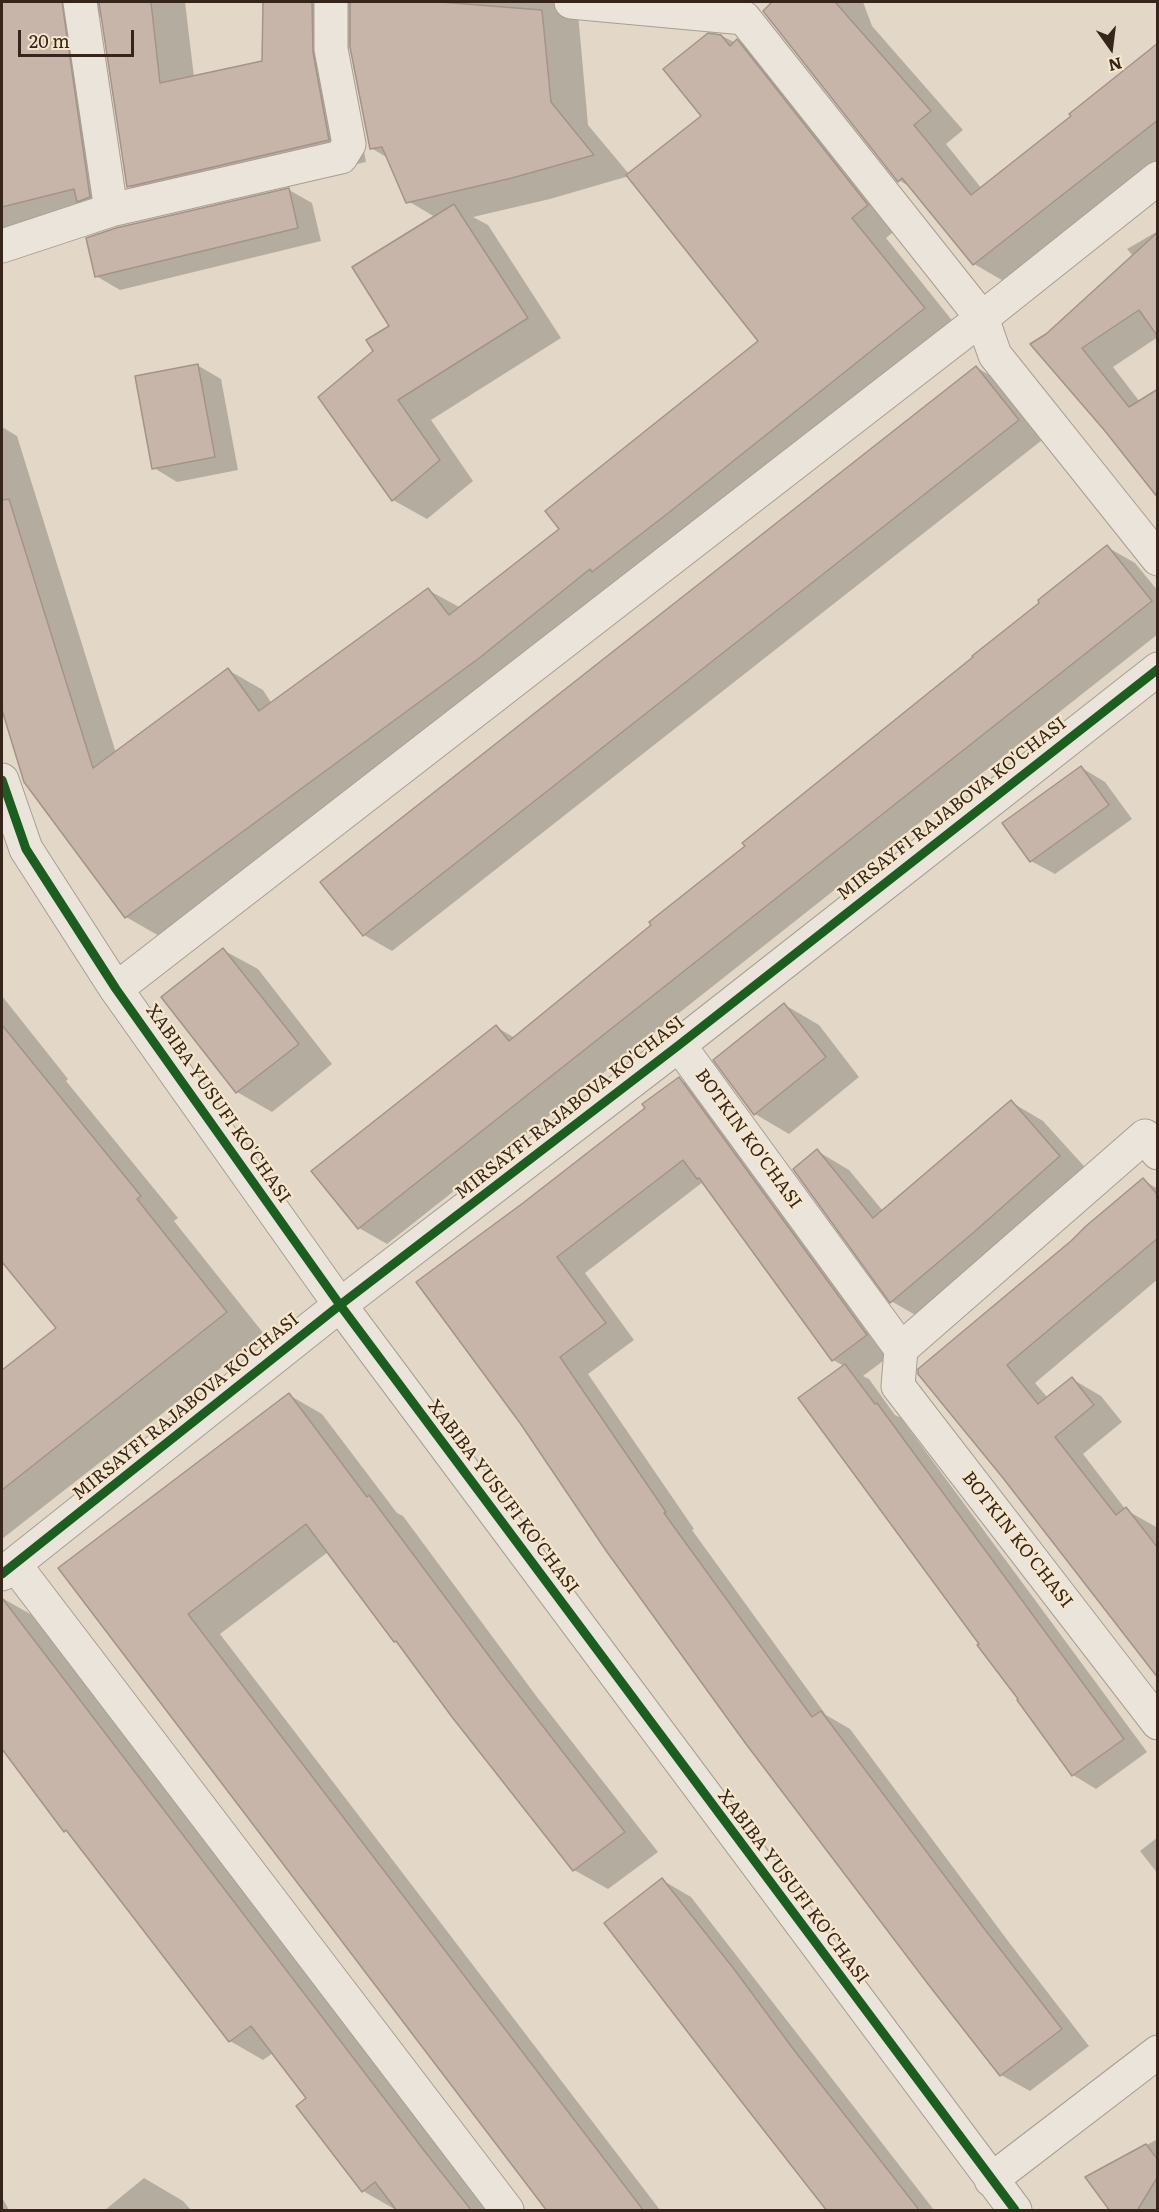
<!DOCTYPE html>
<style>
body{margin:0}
#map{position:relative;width:1159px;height:2212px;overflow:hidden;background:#e3d8c8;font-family:Literata,serif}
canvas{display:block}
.frame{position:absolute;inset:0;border:3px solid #35251b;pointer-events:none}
.north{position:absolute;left:1081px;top:18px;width:60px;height:60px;-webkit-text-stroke:4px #f6e6cc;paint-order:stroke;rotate:166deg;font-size:16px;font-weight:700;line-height:24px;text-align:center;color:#35251b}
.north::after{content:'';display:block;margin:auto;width:21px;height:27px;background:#35251b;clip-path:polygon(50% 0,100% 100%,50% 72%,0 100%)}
.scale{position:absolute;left:18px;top:30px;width:116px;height:27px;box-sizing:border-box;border:3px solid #35251b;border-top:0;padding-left:8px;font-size:18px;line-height:21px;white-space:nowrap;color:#35251b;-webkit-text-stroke:4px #f6e6cc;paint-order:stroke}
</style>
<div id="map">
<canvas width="1159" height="2212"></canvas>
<div class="frame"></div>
<div class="north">N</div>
<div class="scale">20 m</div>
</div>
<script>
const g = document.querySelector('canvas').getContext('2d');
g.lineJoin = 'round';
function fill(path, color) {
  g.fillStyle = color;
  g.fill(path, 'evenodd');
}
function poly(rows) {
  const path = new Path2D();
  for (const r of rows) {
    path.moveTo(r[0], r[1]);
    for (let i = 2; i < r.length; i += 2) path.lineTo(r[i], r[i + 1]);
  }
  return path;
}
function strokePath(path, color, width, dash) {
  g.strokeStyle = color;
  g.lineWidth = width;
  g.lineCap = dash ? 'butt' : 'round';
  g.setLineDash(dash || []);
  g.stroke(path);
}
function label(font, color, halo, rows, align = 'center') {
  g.font = font + ' Literata,serif';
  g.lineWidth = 4.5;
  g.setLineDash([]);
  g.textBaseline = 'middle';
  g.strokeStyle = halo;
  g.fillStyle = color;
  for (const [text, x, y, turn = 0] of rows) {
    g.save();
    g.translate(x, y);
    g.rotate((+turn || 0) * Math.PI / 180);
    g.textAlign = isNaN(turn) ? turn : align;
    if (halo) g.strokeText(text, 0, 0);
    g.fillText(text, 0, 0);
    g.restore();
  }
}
fill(poly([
 [2,2,185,2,194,77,263,62,264,2,577,2,588,125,629,174,703,116,708,35,724,37,736,43,737,41,772,61,902,225,886,238,959,329,161,937,126,917,25,781,2,703,2,427,17,436,116,753,228,670,263,690,272,704,428,590,461,608,561,529,760,342,629,176,550,199,473,217,488,225,561,338,431,420,473,481,427,519,393,500,375,351,391,326,435,217,408,201,388,158,371,148,351,46,349,46,350,75,366,162,165,208,128,186,102,14,100,17,99,27,127,218,2,237],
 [774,2,863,2,872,26,963,130,946,144,982,189,1073,117,1158,45,1158,165,1007,283,974,264,913,189,899,180,765,11],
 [289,190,312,203,321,241,120,290,96,276],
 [1158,231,1158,337,1113,367,1140,402,1147,482,1032,344,1047,335,1133,256,1127,249],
 [197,365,221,379,238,470,177,482,154,468],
 [976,367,1004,384,1046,437,392,951,364,935],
 [1107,547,1135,563,1158,591,1158,634,387,1244,359,1228,496,1027,515,1038],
 [1082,768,1105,782,1132,819,1055,874,1031,861,1004,823],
 [223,950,258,969,332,1064,272,1112,237,1092,163,997],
 [2,996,68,1079,66,1081,178,1218,174,1221,264,1334,2,1539,2,1367,4,1370,58,1328,2,1259],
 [785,1005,819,1025,859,1077,789,1134,755,1114],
 [679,1079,708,1096,895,1352,863,1376,869,1379,895,1415,901,1418,1147,1752,1096,1789,1073,1775,981,1645,844,1366,833,1360,703,1182,585,1273,634,1340,588,1374,694,1529,692,1530,826,1715,850,1729,1011,1945,1089,2046,1030,2091,1001,2075,521,1422,524,1204,647,1108],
 [1011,1102,1043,1121,1092,1175,924,1320,891,1301,817,1151,849,1170,883,1211],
 [1143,1180,1158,1189,1158,1279,1035,1383,1048,1398,1072,1379,1101,1396,1122,1422,1083,1454,1126,1510,1158,1528,1158,1674,1063,1551,919,1374],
 [289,1395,322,1414,397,1513,403,1516,537,1697,658,1852,608,1889,574,1870,453,1716,400,1644,395,1641,328,1552,220,1634,660,2210,549,2210,60,1568],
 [2,1598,32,1615,488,2210,396,2210,363,2191,308,2099,273,2053,263,2060,230,2041,2,1748],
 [1158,1837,1158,1874,1140,1851],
 [662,1880,691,1897,934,2210,829,2210],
 [1158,2139,1158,2210,1112,2210,1087,2177],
 [144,2178,183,2201,191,2210,105,2210],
 [2,2197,9,2210,2,2210]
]), '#0003');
const building = poly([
 [2,2,62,2,90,197,77,202,74,189,2,207,2,2],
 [99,2,151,2,160,83,262,61,263,2,312,2,313,52,329,140,127,187,99,2],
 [350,2,440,2,542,10,551,102,594,155,512,178,406,203,382,147,370,149,350,47,350,2],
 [772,2,835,2,931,111,914,125,971,195,1071,116,1069,114,1158,43,1158,120,973,265,902,178,898,182,763,11,772,2],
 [708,33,721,35,730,46,737,39,868,205,852,218,925,308,667,514,592,572,590,569,478,659,125,918,24,782,2,710,2,500,9,499,93,768,228,668,259,711,428,588,449,615,559,529,545,511,758,341,626,175,701,116,663,69,708,33],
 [289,188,298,228,95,277,86,238,116,228,289,188],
 [454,204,528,318,398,400,440,460,392,501,318,397,373,351,366,340,389,326,352,267,454,204],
 [1158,232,1158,337,1139,310,1082,348,1129,407,1158,389,1158,498,1105,431,1030,344,1046,334,1158,232],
 [198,364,215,457,152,469,135,376,198,364],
 [976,366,1019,420,363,936,320,882,976,366],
 [1107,545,1152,601,358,1229,311,1171,496,1025,509,1041,651,925,649,922,745,846,742,843,973,657,972,656,1039,603,1038,600,1107,545],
 [1081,766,1109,805,1030,862,1002,823,1081,766],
 [223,948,299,1044,236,1093,161,997,223,948],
 [784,1003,826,1057,754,1115,713,1060,784,1003],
 [2,1025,141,1196,137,1199,227,1312,2,1490,2,1370,56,1328,2,1262,2,1025],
 [679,1077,867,1335,832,1361,699,1178,697,1179,683,1160,557,1257,606,1323,560,1357,666,1512,664,1513,812,1717,821,1711,983,1927,1062,2029,1000,2076,928,1984,746,1744,607,1552,520,1423,416,1282,523,1203,645,1108,642,1104,679,1077],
 [1011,1100,1060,1156,973,1233,890,1303,793,1169,817,1149,873,1218,1011,1100],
 [1143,1178,1158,1195,1158,1238,1007,1365,1038,1404,1072,1377,1094,1405,1055,1437,1116,1515,1126,1507,1158,1548,1158,1678,1003,1478,918,1374,918,1369,1071,1241,1086,1226,1143,1178],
 [845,1364,875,1404,877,1403,1124,1739,1072,1776,1017,1700,1018,1699,977,1645,979,1644,798,1398,845,1364],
 [289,1393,367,1497,369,1495,504,1676,625,1832,573,1871,452,1717,396,1641,394,1642,306,1524,188,1614,644,2211,547,2211,58,1568,289,1393],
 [2,1598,426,2153,472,2211,397,2211,375,2182,362,2192,296,2106,306,2098,251,2026,229,2042,140,1926,66,1830,64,1832,2,1749,2,1598],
 [662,1878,734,1969,794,2050,920,2211,827,2211,723,2078,604,1923,662,1878],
 [1146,2144,1158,2160,1158,2176,1137,2211,1110,2211,1085,2177,1146,2144]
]);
fill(building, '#c7b5a9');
strokePath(building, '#a39388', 1.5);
const street = poly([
 [571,2,744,18,982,318,995,355,1158,559],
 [111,210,341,157,349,144,331,49,331,2],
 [2,246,111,210,80,2],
 [2,780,26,849,116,989,340,1305,1015,2210],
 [116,989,982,318,1158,178],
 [679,1045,901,1349,898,1386,1158,1723],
 [901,1349,1145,1136,1158,1153],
 [15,1565,507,2210],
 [2,1574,340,1305,679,1045,1158,669],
 [991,2180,1158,2052]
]);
strokePath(street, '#a89d92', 35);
strokePath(street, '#ebe4da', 33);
strokePath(poly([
 [2,780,26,849,116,989,340,1305,1015,2210],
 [2,1574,340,1305,679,1045,1158,669]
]), '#1b5e20', 9);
label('18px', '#35251b', '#f6e6cc', [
 ["MIRSAYFI RAJABOVA KO'CHASI",952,809,-38],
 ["XABIBA YUSUFI KO'CHASI",218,1104,55],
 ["MIRSAYFI RAJABOVA KO'CHASI",570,1108,-38],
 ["BOTKIN KO'CHASI",748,1139,54],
 ["MIRSAYFI RAJABOVA KO'CHASI",186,1407,-39],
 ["XABIBA YUSUFI KO'CHASI",503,1497,53],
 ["BOTKIN KO'CHASI",1017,1540,52],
 ["XABIBA YUSUFI KO'CHASI",793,1887,53]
]);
</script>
